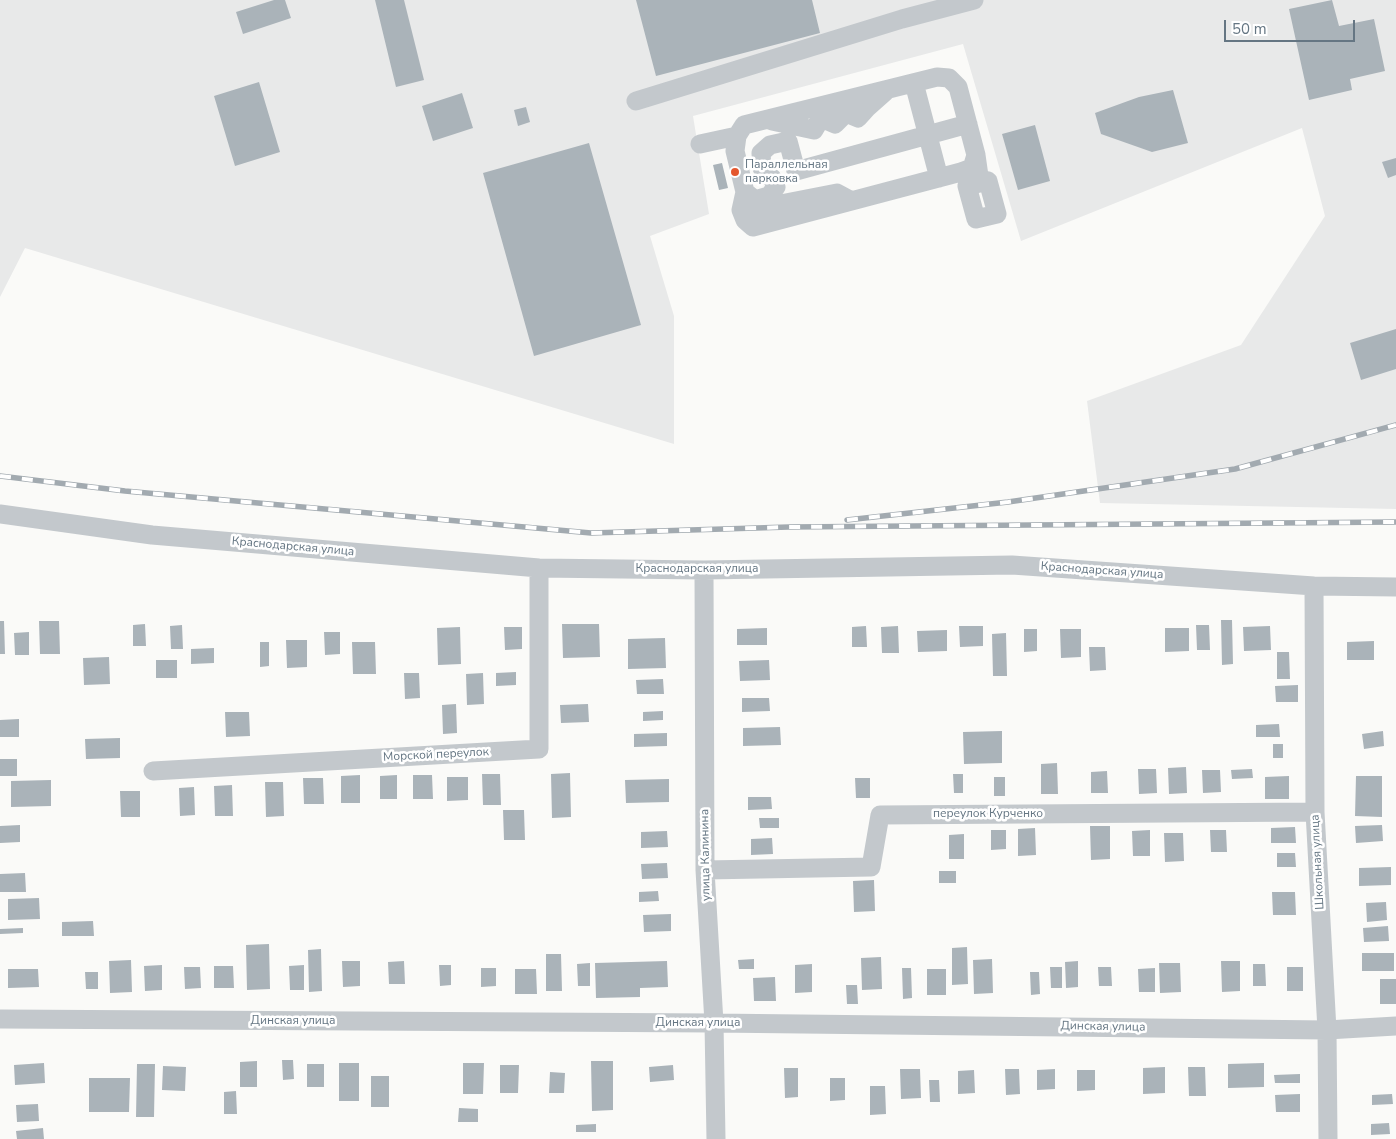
<!DOCTYPE html>
<meta charset="utf-8">
<style>
body{margin:0}
#map{position:relative;width:1396px;height:1139px;overflow:hidden;background:#fafaf8;font-family:"Nunito Sans",sans-serif}
canvas{display:block}
.scale{position:absolute;left:1224px;top:20px;width:131px;height:22px;box-sizing:border-box;border:2px solid #657683;border-top:0;padding-left:6px;font-size:15px;line-height:18px;white-space:nowrap;color:#657683;-webkit-text-stroke:4px #fff;paint-order:stroke}
</style>
<div id="map">
<canvas width="1396" height="1139"></canvas>
<div class="scale">50 m</div>
</div>
<script>
const g = document.querySelector('canvas').getContext('2d');
g.lineJoin = 'round';
function fill(path, color) {
  g.fillStyle = color;
  g.fill(path, 'evenodd');
}
function poly(rows) {
  const path = new Path2D();
  for (const r of rows) {
    path.moveTo(r[0], r[1]);
    for (let i = 2; i < r.length; i += 2) path.lineTo(r[i], r[i + 1]);
  }
  return path;
}
function strokePath(path, color, width, dash) {
  g.strokeStyle = color;
  g.lineWidth = width;
  g.lineCap = dash ? 'butt' : 'round';
  g.setLineDash(dash || []);
  g.stroke(path);
}
function label(font, color, halo, rows, align = 'center') {
  g.font = font + ' "Nunito Sans",sans-serif';
  g.lineWidth = 5;
  g.setLineDash([]);
  g.textBaseline = 'middle';
  g.strokeStyle = halo;
  g.fillStyle = color;
  for (const [text, x, y, turn = 0] of rows) {
    g.save();
    g.translate(x, y);
    g.rotate((+turn || 0) * Math.PI / 180);
    g.textAlign = isNaN(turn) ? turn : align;
    if (halo) g.strokeText(text, 0, 0);
    g.fillText(text, 0, 0);
    g.restore();
  }
}
fill(poly([
 [0,0,1396,0,1396,509,1100,503,1087,401,1241,345,1325,216,1302,128,1021,241,963,44,693,116,709,214,650,236,674,316,674,444,25,248,0,297]
]), '#e8e9e9');
fill(poly([
 [274,0,285,0,291,18,243,34,236,12],
 [375,0,404,0,424,80,396,87],
 [636,0,812,0,820,33,656,76],
 [1332,0,1339,26,1374,19,1385,71,1350,79,1352,90,1309,100,1289,9],
 [259,82,280,152,235,166,214,96],
 [1173,90,1188,143,1152,152,1101,134,1095,113,1139,97],
 [462,93,473,128,433,141,422,106],
 [526,107,530,122,518,126,514,110],
 [1035,125,1050,181,1018,190,1002,134],
 [589,143,641,325,534,356,483,173],
 [1396,158,1396,175,1388,178,1382,162],
 [722,163,728,188,719,190,713,165],
 [1396,329,1396,369,1361,380,1350,343],
 [1221,620,1232,620,1233,664,1222,665],
 [0,621,4,621,5,654,0,654],
 [39,621,59,621,60,654,40,654],
 [145,624,146,646,133,646,133,625],
 [562,624,599,624,600,657,563,658],
 [182,625,183,649,171,649,170,626],
 [1196,625,1209,625,1210,650,1197,650],
 [866,626,867,647,852,647,852,627],
 [898,626,899,653,882,653,881,627],
 [959,626,983,626,983,646,960,647],
 [1270,626,1271,650,1244,651,1243,627],
 [460,627,461,664,438,665,437,628],
 [504,627,522,627,522,649,505,650],
 [767,628,767,645,737,645,737,629],
 [1165,628,1189,628,1189,651,1165,652],
 [1024,629,1037,629,1037,651,1024,652],
 [1060,629,1081,629,1081,657,1061,658],
 [947,630,947,651,918,652,917,631],
 [29,632,29,655,15,655,14,633],
 [324,632,340,632,340,654,325,655],
 [1006,633,1007,676,993,676,992,634],
 [665,638,666,668,628,669,628,639],
 [286,640,307,640,307,667,287,668],
 [1374,641,1374,660,1347,660,1347,642],
 [260,642,269,642,269,666,260,667],
 [352,642,375,642,376,674,353,674],
 [1089,647,1105,647,1106,670,1090,671],
 [214,648,214,663,191,664,191,649],
 [1277,652,1289,652,1290,679,1277,679],
 [109,657,110,684,84,685,83,658],
 [156,660,177,660,177,678,156,678],
 [769,660,770,680,740,681,739,661],
 [516,672,516,685,496,686,496,673],
 [404,673,419,673,420,698,405,699],
 [483,673,484,704,467,705,466,674],
 [663,679,664,694,637,694,636,680],
 [1298,685,1298,702,1276,702,1275,686],
 [742,698,769,698,770,711,742,712],
 [456,704,457,733,443,734,442,705],
 [588,704,589,722,561,723,560,705],
 [663,711,663,720,643,721,643,712],
 [225,712,249,712,250,736,226,737],
 [19,719,19,737,0,737,0,720],
 [1279,724,1280,737,1256,737,1256,725],
 [780,727,781,745,743,746,743,728],
 [1002,731,1002,763,964,764,963,732],
 [1383,731,1384,746,1364,749,1362,734],
 [667,733,667,746,634,747,634,734],
 [120,738,120,758,86,759,85,739],
 [1273,744,1283,744,1283,758,1273,758],
 [0,759,17,759,17,776,0,776],
 [1057,763,1058,794,1041,794,1041,764],
 [1186,767,1187,793,1169,794,1168,768],
 [1138,769,1156,769,1157,793,1139,794],
 [1252,769,1253,778,1232,779,1231,770],
 [1202,770,1220,770,1221,792,1203,793],
 [1107,771,1108,793,1091,793,1091,772],
 [570,773,571,817,552,818,551,774],
 [482,774,500,774,501,805,483,805],
 [953,774,963,774,963,793,954,793],
 [360,775,360,803,341,803,341,776],
 [397,775,397,799,380,799,380,776],
 [413,775,432,775,433,799,413,799],
 [1289,776,1289,799,1265,799,1265,777],
 [1356,776,1382,776,1382,817,1355,816],
 [447,777,468,777,468,800,447,801],
 [994,777,1005,777,1005,796,994,796],
 [303,778,323,778,324,804,304,804],
 [855,778,870,778,870,798,856,798],
 [669,779,669,802,626,803,625,780],
 [51,780,51,806,11,807,11,781],
 [265,782,283,782,284,816,266,817],
 [232,785,233,816,215,816,214,786],
 [194,787,195,815,180,816,179,788],
 [120,791,140,791,140,817,121,817],
 [748,797,771,797,772,809,748,810],
 [503,810,524,810,525,840,504,840],
 [759,818,779,818,779,828,760,828],
 [20,825,20,842,0,843,0,826],
 [1382,825,1383,841,1356,843,1355,826],
 [1090,826,1110,826,1110,859,1091,860],
 [1295,827,1296,843,1271,843,1271,828],
 [1035,828,1036,855,1018,856,1018,829],
 [991,830,1006,830,1006,849,991,850],
 [1150,830,1150,856,1133,856,1132,831],
 [1210,830,1226,830,1227,852,1211,852],
 [667,831,668,847,641,848,641,832],
 [1164,833,1183,833,1184,861,1165,862],
 [964,834,964,859,949,859,949,835],
 [772,838,773,854,751,855,751,839],
 [1277,853,1295,853,1296,867,1277,867],
 [667,863,668,878,642,879,641,864],
 [1391,867,1391,885,1359,886,1359,868],
 [939,871,956,871,956,883,939,883],
 [25,873,26,892,0,892,0,874],
 [874,880,875,911,854,912,853,881],
 [658,891,659,901,639,902,639,892],
 [1272,892,1295,892,1296,915,1273,915],
 [39,898,40,919,8,920,8,899],
 [1386,902,1387,920,1367,922,1366,903],
 [671,914,671,931,644,932,643,915],
 [93,921,94,936,62,936,62,922],
 [1388,926,1389,941,1364,942,1363,928],
 [23,928,23,933,0,934,0,929],
 [269,944,270,989,247,990,246,945],
 [967,947,968,984,952,985,952,948],
 [321,949,322,991,309,992,308,950],
 [1362,953,1394,953,1394,971,1362,971],
 [546,954,561,954,562,991,546,991],
 [881,957,882,989,862,990,861,958],
 [754,959,754,969,739,969,738,960],
 [992,959,993,993,974,994,973,960],
 [131,960,132,992,110,993,109,961],
 [342,961,360,961,360,986,343,987],
 [404,961,405,984,389,984,388,962],
 [667,961,668,987,640,988,640,997,596,998,595,963],
 [1078,961,1078,987,1066,988,1065,962],
 [1221,961,1240,961,1240,991,1222,992],
 [590,963,590,986,578,986,577,964],
 [1159,963,1180,963,1181,992,1160,993],
 [812,964,812,992,795,993,795,965],
 [1253,964,1265,964,1266,986,1253,986],
 [162,965,162,990,145,991,144,966],
 [304,965,304,990,290,990,289,966],
 [439,965,451,965,451,985,440,986],
 [214,966,233,966,234,988,214,988],
 [184,967,200,967,201,988,185,989],
 [1050,967,1062,967,1062,988,1051,988],
 [1098,967,1111,967,1112,986,1099,986],
 [1287,967,1303,967,1303,991,1287,991],
 [481,968,496,968,496,986,481,987],
 [902,968,911,968,912,998,903,999],
 [1155,968,1155,992,1139,992,1138,969],
 [8,969,38,969,39,987,8,988],
 [515,969,536,969,537,994,515,994],
 [927,969,946,969,946,995,927,995],
 [85,972,98,972,98,989,86,989],
 [1030,972,1039,972,1040,994,1031,995],
 [775,977,776,1001,754,1001,753,978],
 [1380,979,1396,979,1396,1004,1380,1004],
 [846,985,857,985,858,1004,847,1004],
 [282,1060,293,1060,294,1079,283,1080],
 [257,1061,257,1087,240,1087,240,1062],
 [591,1061,613,1061,613,1110,592,1111],
 [44,1063,45,1083,15,1085,14,1065],
 [339,1063,359,1063,359,1101,339,1101],
 [463,1063,484,1063,483,1094,463,1094],
 [1264,1063,1264,1087,1228,1088,1228,1064],
 [137,1064,155,1064,154,1117,136,1117],
 [307,1064,324,1064,324,1087,307,1087],
 [500,1065,519,1065,518,1093,500,1093],
 [673,1065,674,1080,650,1082,649,1067],
 [163,1066,186,1067,185,1091,162,1090],
 [1165,1067,1165,1093,1143,1094,1143,1068],
 [1188,1067,1205,1067,1206,1096,1189,1096],
 [784,1068,798,1068,798,1097,785,1098],
 [900,1069,920,1069,921,1098,901,1099],
 [1005,1069,1019,1069,1020,1094,1006,1095],
 [1055,1069,1055,1089,1037,1090,1037,1070],
 [974,1070,975,1093,958,1094,958,1071],
 [1077,1070,1095,1070,1095,1090,1077,1091],
 [550,1072,565,1073,564,1093,549,1093],
 [1300,1074,1300,1083,1275,1083,1274,1075],
 [371,1076,389,1076,389,1107,371,1107],
 [89,1078,130,1078,129,1112,89,1112],
 [830,1078,845,1078,845,1100,830,1101],
 [929,1080,939,1080,940,1102,930,1102],
 [870,1086,885,1086,886,1114,870,1115],
 [236,1091,237,1114,224,1114,224,1092],
 [1300,1094,1300,1112,1276,1112,1275,1095],
 [1392,1094,1393,1104,1372,1105,1372,1095],
 [38,1104,39,1121,17,1122,16,1105],
 [459,1108,478,1109,478,1122,458,1122],
 [1389,1123,1390,1134,1371,1135,1371,1124],
 [596,1124,596,1132,576,1132,576,1125],
 [43,1128,44,1139,17,1139,16,1131]
]), '#aab3b9');
strokePath(poly([
 [914,83,939,178],
 [636,101,902,19,974,0],
 [772,121,814,130,821,118,835,124,846,113,858,118,867,108,885,92],
 [700,144,737,136],
 [976,155,972,168,961,172,753,227,745,220,741,210,745,192,735,151,737,136,744,125,937,77,949,78,958,87,976,155,980,183],
 [988,181,997,214,976,219,967,186,988,181],
 [745,192,755,200,769,196,776,187,772,178,762,168,761,153,770,145,788,141,796,171,968,124],
 [755,209,837,193,850,200],
 [0,514,152,535,539,568,704,570,1012,565,1314,586,1396,587],
 [704,570,705,870,714,1023,716,1139],
 [1314,586,1315,812,1327,1030,1328,1139],
 [153,771,539,749,539,568],
 [705,870,871,867,880,815,1315,812],
 [0,1019,714,1023,1327,1030,1396,1026]
]), '#c3c8cc', 19);
const rail = poly([
 [0,476,125,491,591,533,789,527,1396,522],
 [847,520,1008,502,1235,469,1396,425]
]);
strokePath(rail, '#a2aab0', 5.5);
strokePath(rail, '#fff', 4, [11]);
for (const [x, y, r, color] of [
 [735,172,5,"#e4572e"]
]) {
  const dot = new Path2D();
  dot.arc(x, y, r, 0, 2 * Math.PI);
  g.fillStyle = color;
  g.fill(dot);
  strokePath(dot, '#fff', 2);
}
label('12px', '#657683', '#fff', [
 ["Параллельная",745,165],
 ["парковка",745,179]
], 'left');
label('12px', '#657683', '#fff', [
 ["Краснодарская улица",293,547,5],
 ["Краснодарская улица",697,569],
 ["Краснодарская улица",1102,571,4],
 ["Морской переулок",436,755,-3],
 ["переулок Курченко",988,814],
 ["улица Калинина",706,855,-91],
 ["Школьная улица",1318,862,-93],
 ["Динская улица",293,1021],
 ["Динская улица",698,1023],
 ["Динская улица",1103,1027,1]
]);
</script>
